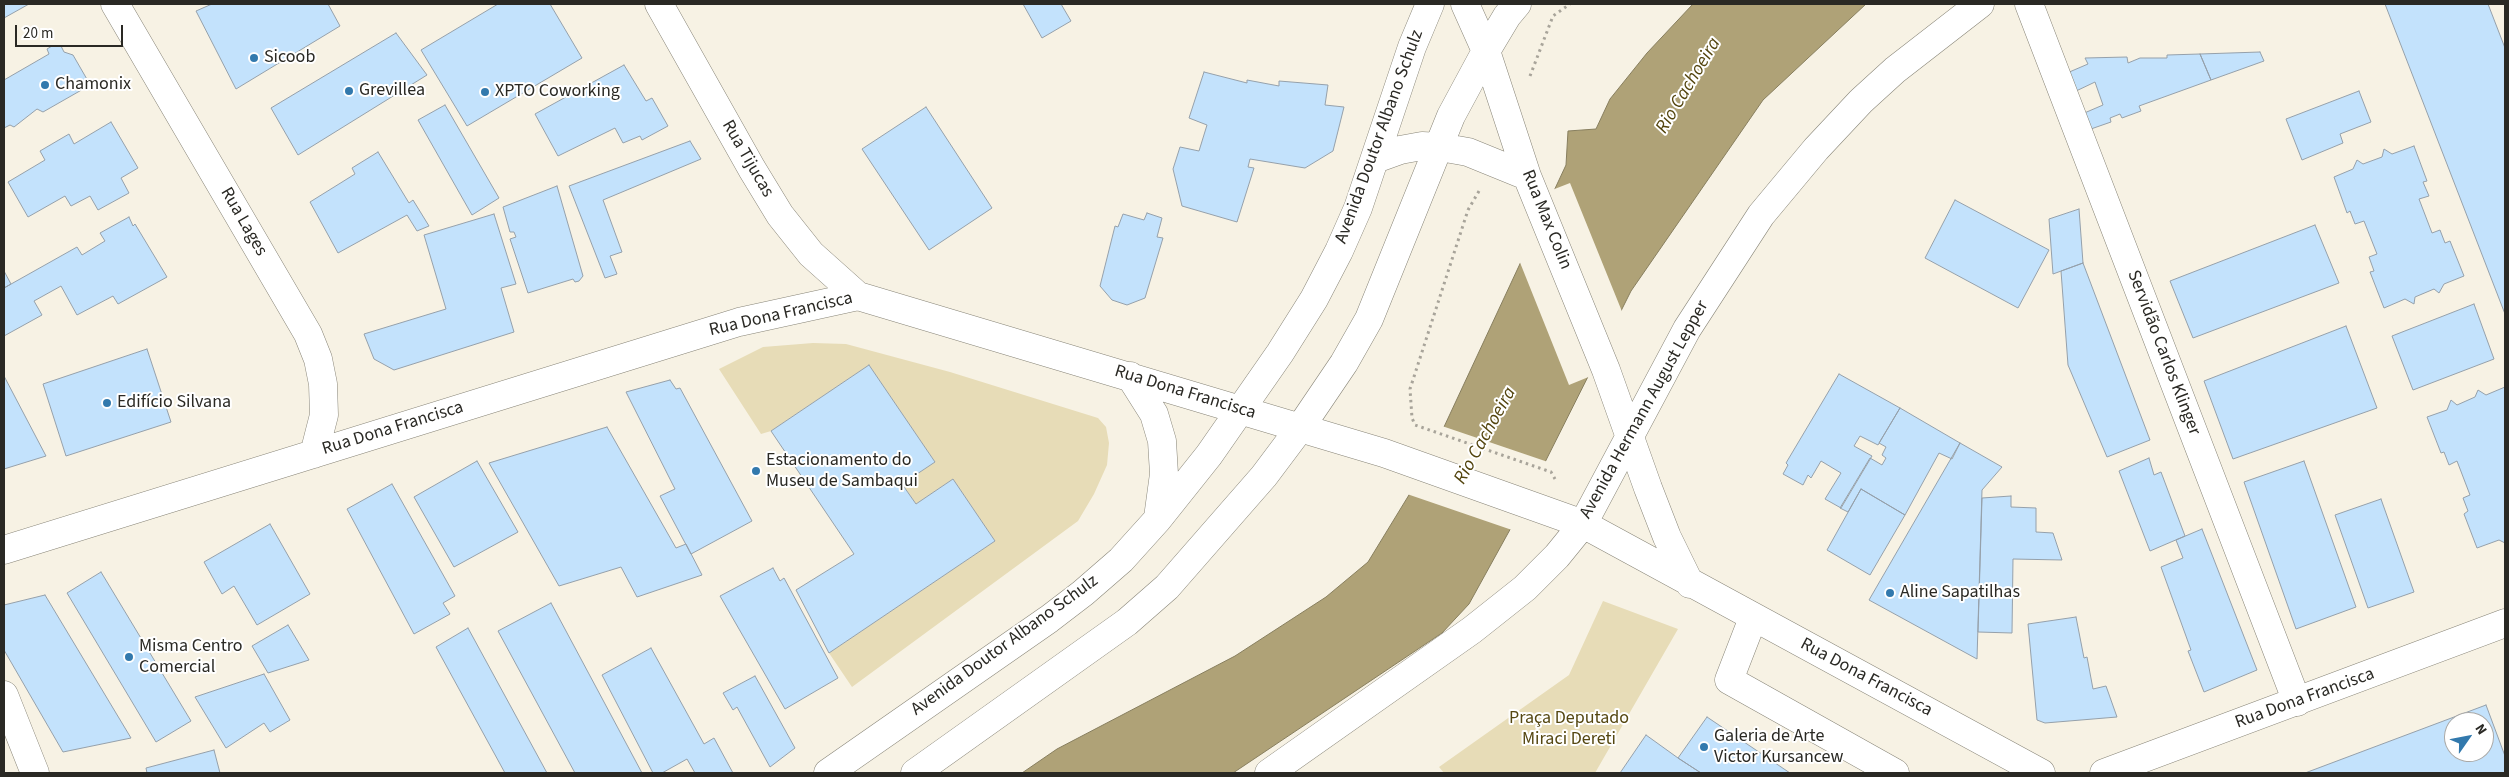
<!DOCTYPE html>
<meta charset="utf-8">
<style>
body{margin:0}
#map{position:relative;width:2509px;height:777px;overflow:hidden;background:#f7f2e4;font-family:"Source Sans 3",sans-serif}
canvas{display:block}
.frame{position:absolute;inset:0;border:5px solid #2a2924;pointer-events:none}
.north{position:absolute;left:2444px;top:712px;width:50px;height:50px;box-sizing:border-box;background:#fff;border:1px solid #aaa9a7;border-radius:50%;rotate:57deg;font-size:14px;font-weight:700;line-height:20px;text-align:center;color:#2a2924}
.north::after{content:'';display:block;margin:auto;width:18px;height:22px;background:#3279ad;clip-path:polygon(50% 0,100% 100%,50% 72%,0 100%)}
.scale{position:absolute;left:15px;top:25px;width:108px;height:22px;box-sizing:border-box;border:2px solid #2a2924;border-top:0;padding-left:6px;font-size:15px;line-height:18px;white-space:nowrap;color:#2a2924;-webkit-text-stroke:4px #fff;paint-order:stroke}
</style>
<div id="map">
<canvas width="2509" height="777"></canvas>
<div class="frame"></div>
<div class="north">N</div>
<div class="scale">20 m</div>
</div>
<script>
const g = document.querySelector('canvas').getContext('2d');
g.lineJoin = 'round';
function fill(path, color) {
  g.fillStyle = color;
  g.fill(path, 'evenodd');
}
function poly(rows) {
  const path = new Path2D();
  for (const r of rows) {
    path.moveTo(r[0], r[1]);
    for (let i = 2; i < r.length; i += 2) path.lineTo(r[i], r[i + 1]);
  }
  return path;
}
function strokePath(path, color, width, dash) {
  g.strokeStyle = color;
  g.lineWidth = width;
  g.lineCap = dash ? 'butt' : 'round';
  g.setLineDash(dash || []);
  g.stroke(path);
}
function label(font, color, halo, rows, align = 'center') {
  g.font = font + ' "Source Sans 3",sans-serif';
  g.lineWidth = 4;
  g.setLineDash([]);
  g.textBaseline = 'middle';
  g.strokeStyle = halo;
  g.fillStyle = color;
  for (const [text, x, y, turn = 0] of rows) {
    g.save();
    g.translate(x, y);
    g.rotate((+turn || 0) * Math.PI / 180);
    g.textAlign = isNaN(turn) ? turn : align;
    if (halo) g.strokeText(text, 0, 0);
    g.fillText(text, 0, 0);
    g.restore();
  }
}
fill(poly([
 [813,343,846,344,950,372,1098,418,1106,427,1109,443,1107,465,1094,494,1078,521,852,687,829,653,995,541,953,479,916,504,902,484,935,462,869,365,771,431,761,434,719,369,763,347],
 [1603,601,1678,629,1595,773,1444,773,1439,767,1569,675]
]), '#e7dcb7');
const water = poly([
 [1693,4,1866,4,1763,100,1631,291,1523,506,1469,604,1442,633,1233,773,1022,773,1057,749,1235,656,1326,597,1368,562,1423,472,1566,165,1568,131,1596,129,1610,99,1647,53,1693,4]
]);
fill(water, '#afa277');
strokePath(water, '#877e5e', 1);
fill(poly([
 [1570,183,1623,314,1591,376,1569,385,1519,260,1552,190],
 [1442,426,1548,462,1512,530,1407,494,1421,471]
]), '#f7f2e4');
const building = poly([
 [4,4,29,4,4,18,4,4],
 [212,4,328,4,340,26,236,89,196,11,212,4],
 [498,4,550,4,582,58,467,126,421,50,498,4],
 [1023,4,1061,4,1071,21,1042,38,1023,4],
 [2385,4,2488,4,2505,48,2505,314,2385,4],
 [396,33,427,75,298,155,271,108,396,33],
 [52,46,61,46,64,52,73,55,88,81,85,88,43,112,37,109,14,127,10,125,4,128,4,80,49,54,47,49,52,46],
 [2260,52,2264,61,2211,80,2200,54,2260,52],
 [2200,54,2211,80,2139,106,2141,111,2122,118,2120,114,2110,118,2111,122,2088,130,2082,114,2103,105,2095,82,2074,92,2067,73,2088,64,2085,58,2127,57,2128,63,2140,58,2167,58,2167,55,2200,54],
 [624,65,646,101,652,98,668,126,642,140,640,136,623,143,615,128,558,156,535,114,624,65],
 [1204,72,1247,83,1247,80,1279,86,1279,81,1328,85,1325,105,1344,107,1333,151,1305,168,1250,159,1248,167,1254,168,1237,222,1182,206,1173,169,1180,147,1199,151,1207,125,1189,118,1204,72],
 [2359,91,2371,122,2340,134,2343,143,2302,160,2286,119,2359,91],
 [445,105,499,198,472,215,418,120,445,105],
 [926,107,992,208,929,250,862,149,926,107],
 [111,122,138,168,121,178,129,193,98,210,90,196,71,206,65,196,28,217,8,182,45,160,40,151,69,134,74,144,111,122],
 [690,141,701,159,603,200,622,252,610,256,617,274,605,278,569,186,690,141],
 [2414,146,2427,181,2423,182,2429,196,2419,199,2432,233,2440,230,2445,243,2450,241,2464,276,2444,284,2439,293,2434,289,2415,297,2414,304,2405,299,2384,308,2370,272,2374,271,2369,257,2377,254,2364,221,2355,224,2350,211,2347,213,2334,177,2353,169,2357,160,2363,164,2382,157,2384,149,2392,154,2414,146],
 [378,152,409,203,413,200,429,226,417,231,407,215,338,253,310,202,355,174,352,168,378,152],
 [557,186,583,276,579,281,575,282,573,279,528,293,510,239,516,237,514,232,510,232,503,207,557,186],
 [1955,200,2049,250,2018,308,1925,258,1955,200],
 [2079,209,2083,263,2053,274,2049,219,2079,209],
 [1147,213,1162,218,1157,237,1163,238,1145,298,1127,305,1112,300,1100,286,1115,226,1118,227,1123,214,1144,220,1147,213],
 [494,214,516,284,501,288,514,332,394,370,374,359,364,334,446,309,424,235,494,214],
 [129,217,133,226,135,224,167,277,118,304,113,296,77,315,61,286,34,301,42,315,4,336,4,288,77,247,82,255,105,241,100,233,129,217],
 [2315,225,2339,283,2193,338,2170,281,2315,225],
 [2083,263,2150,440,2107,457,2068,365,2061,271,2083,263],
 [4,271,11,284,4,288,4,271],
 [2474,304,2494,359,2413,390,2392,336,2474,304],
 [2346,326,2377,408,2233,459,2204,381,2346,326],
 [147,349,171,422,66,456,43,384,147,349],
 [869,365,935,462,902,484,916,504,953,479,995,541,829,653,796,590,854,554,771,431,869,365],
 [1839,374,1900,408,1878,445,1860,436,1854,446,1872,456,1841,508,1825,499,1841,473,1821,461,1811,478,1808,475,1803,485,1783,474,1788,465,1786,463,1839,374],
 [4,376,46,456,4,469,4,376],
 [670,380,676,389,680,388,752,521,691,554,660,496,675,489,626,392,670,380],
 [2505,387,2505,543,2499,540,2477,548,2464,514,2468,511,2463,498,2470,495,2457,461,2449,465,2444,452,2441,453,2427,417,2447,410,2451,400,2457,405,2475,397,2478,390,2486,395,2505,387],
 [1900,408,1960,443,1952,459,1939,453,1905,515,1861,489,1848,512,1840,508,1870,458,1882,465,1886,458,1882,455,1886,447,1879,443,1900,408],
 [607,427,676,548,686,544,702,575,637,597,621,567,559,586,489,463,607,427],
 [1960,443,2002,467,1982,490,1977,659,1869,600,1960,443],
 [2149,458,2154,475,2161,472,2185,536,2150,551,2119,471,2149,458],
 [477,461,518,532,454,567,414,497,477,461],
 [2304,461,2356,607,2296,629,2244,482,2304,461],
 [392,484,455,596,443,603,450,614,414,634,347,509,392,484],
 [1861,489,1905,515,1870,575,1827,550,1861,489],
 [2011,496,2011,507,2036,508,2036,532,2053,533,2062,560,2013,559,2012,633,1978,632,1982,498,2011,496],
 [2381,499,2414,592,2368,608,2335,515,2381,499],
 [270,524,310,594,257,625,234,586,222,594,204,562,270,524],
 [2202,529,2257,670,2204,692,2188,651,2191,650,2161,567,2183,558,2176,540,2202,529],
 [773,568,780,581,784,578,838,678,785,709,720,596,773,568],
 [101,572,191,721,156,742,67,593,101,572],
 [45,595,131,738,63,752,4,650,4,605,45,595],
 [551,603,642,773,575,773,498,631,551,603],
 [2076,617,2084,658,2087,657,2093,689,2106,686,2117,717,2045,723,2037,720,2028,624,2076,617],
 [288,625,309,660,268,673,252,646,288,625],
 [468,628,547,773,505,773,436,647,468,628],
 [651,648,704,744,714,738,733,773,695,773,687,759,662,773,653,773,602,675,651,648],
 [264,674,290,720,270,732,264,723,226,748,195,697,264,674],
 [755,676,795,748,770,767,737,707,733,710,723,693,755,676],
 [2486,705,2505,756,2505,773,2305,773,2486,705],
 [2454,722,2484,722,2484,752,2454,752,2454,722],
 [1707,717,1790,773,1701,773,1678,758,1707,717],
 [1646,735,1678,758,1701,773,1620,773,1646,735],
 [214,750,220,773,147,773,146,768,214,750]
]);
fill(building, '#c3e2fc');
strokePath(building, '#95a0aa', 1);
const minor = poly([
 [2029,4,2297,702],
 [1753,618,1729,680,1895,773],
 [4,695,35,773]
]);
const major = poly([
 [115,4,308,334,318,359,323,384,324,415,314,454],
 [659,4,752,169,780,215,811,254,858,296],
 [1465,4,1486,51,1527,176,1606,370,1648,488,1667,537,1690,584],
 [1375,159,1400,150,1422,146,1440,147,1468,152,1527,176],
 [1130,376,1154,414,1162,441,1164,474,1158,518],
 [4,550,739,322,858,296,1384,453,1583,524,2041,773],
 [828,773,1049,619,1083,593,1121,560,1158,519,1209,455,1280,353,1314,299,1339,251,1358,208,1412,47,1430,4],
 [915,773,1127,622,1167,587,1264,476,1300,428,1344,363,1369,319,1451,116,1486,51,1507,16,1517,4],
 [1269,773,1472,630,1525,588,1557,556,1583,524,1687,329,1761,215,1816,149,1861,101,1895,70,1980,4],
 [2104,773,2505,623]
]);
strokePath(minor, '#888578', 29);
strokePath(major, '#888578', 29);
strokePath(poly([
 [1530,76,1553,16,1570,4],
 [1479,191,1468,210,1410,389,1412,418,1415,425,1551,472,1555,479]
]), '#a8a49a', 3, [2.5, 4]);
strokePath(minor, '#fff', 28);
strokePath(major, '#fff', 28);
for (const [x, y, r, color] of [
 [254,58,5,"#3279ad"],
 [45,85,5,"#3279ad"],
 [349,91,5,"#3279ad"],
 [485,92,5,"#3279ad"],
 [107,403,5,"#3279ad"],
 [756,471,5,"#3279ad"],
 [1890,593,5,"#3279ad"],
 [129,657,5,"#3279ad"],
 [1704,747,5,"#3279ad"]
]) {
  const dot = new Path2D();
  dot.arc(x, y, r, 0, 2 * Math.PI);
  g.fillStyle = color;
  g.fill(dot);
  strokePath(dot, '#fff', 2);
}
label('18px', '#2a2924', '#fff', [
 ["Sicoob",264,58],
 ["Chamonix",55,85],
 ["Grevillea",359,91],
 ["XPTO Coworking",495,92],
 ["Edifício Silvana",117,403],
 ["Estacionamento do",766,461],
 ["Museu de Sambaqui",766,482],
 ["Aline Sapatilhas",1900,593],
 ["Misma Centro",139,647],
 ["Comercial",139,668],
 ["Galeria de Arte",1714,737],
 ["Victor Kursancew",1714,758]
], 'left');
label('18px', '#2a2924', '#fff', [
 ["Avenida Doutor Albano Schulz",1380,137,-70],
 ["Rua Tijucas",747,159,60],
 ["Rua Max Colin",1546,220,68],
 ["Rua Lages",243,222,60],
 ["Rua Dona Francisca",781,315,-13],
 ["Servidão Carlos Klinger",2163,353,69],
 ["Rua Dona Francisca",1185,393,17],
 ["Avenida Hermann August Lepper",1645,410,-61],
 ["Rua Dona Francisca",393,429,-17],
 ["Avenida Doutor Albano Schulz",1005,646,-36],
 ["Rua Dona Francisca",1866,678,28],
 ["Rua Dona Francisca",2305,699,-20]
]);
label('18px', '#554711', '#fff', [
 ["Praça Deputado",1569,719],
 ["Miraci Dereti",1569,740]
]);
label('italic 19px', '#53440d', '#fff', [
 ["Rio Cachoeira",1689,86,-59],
 ["Rio Cachoeira",1486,436,-61]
]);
</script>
